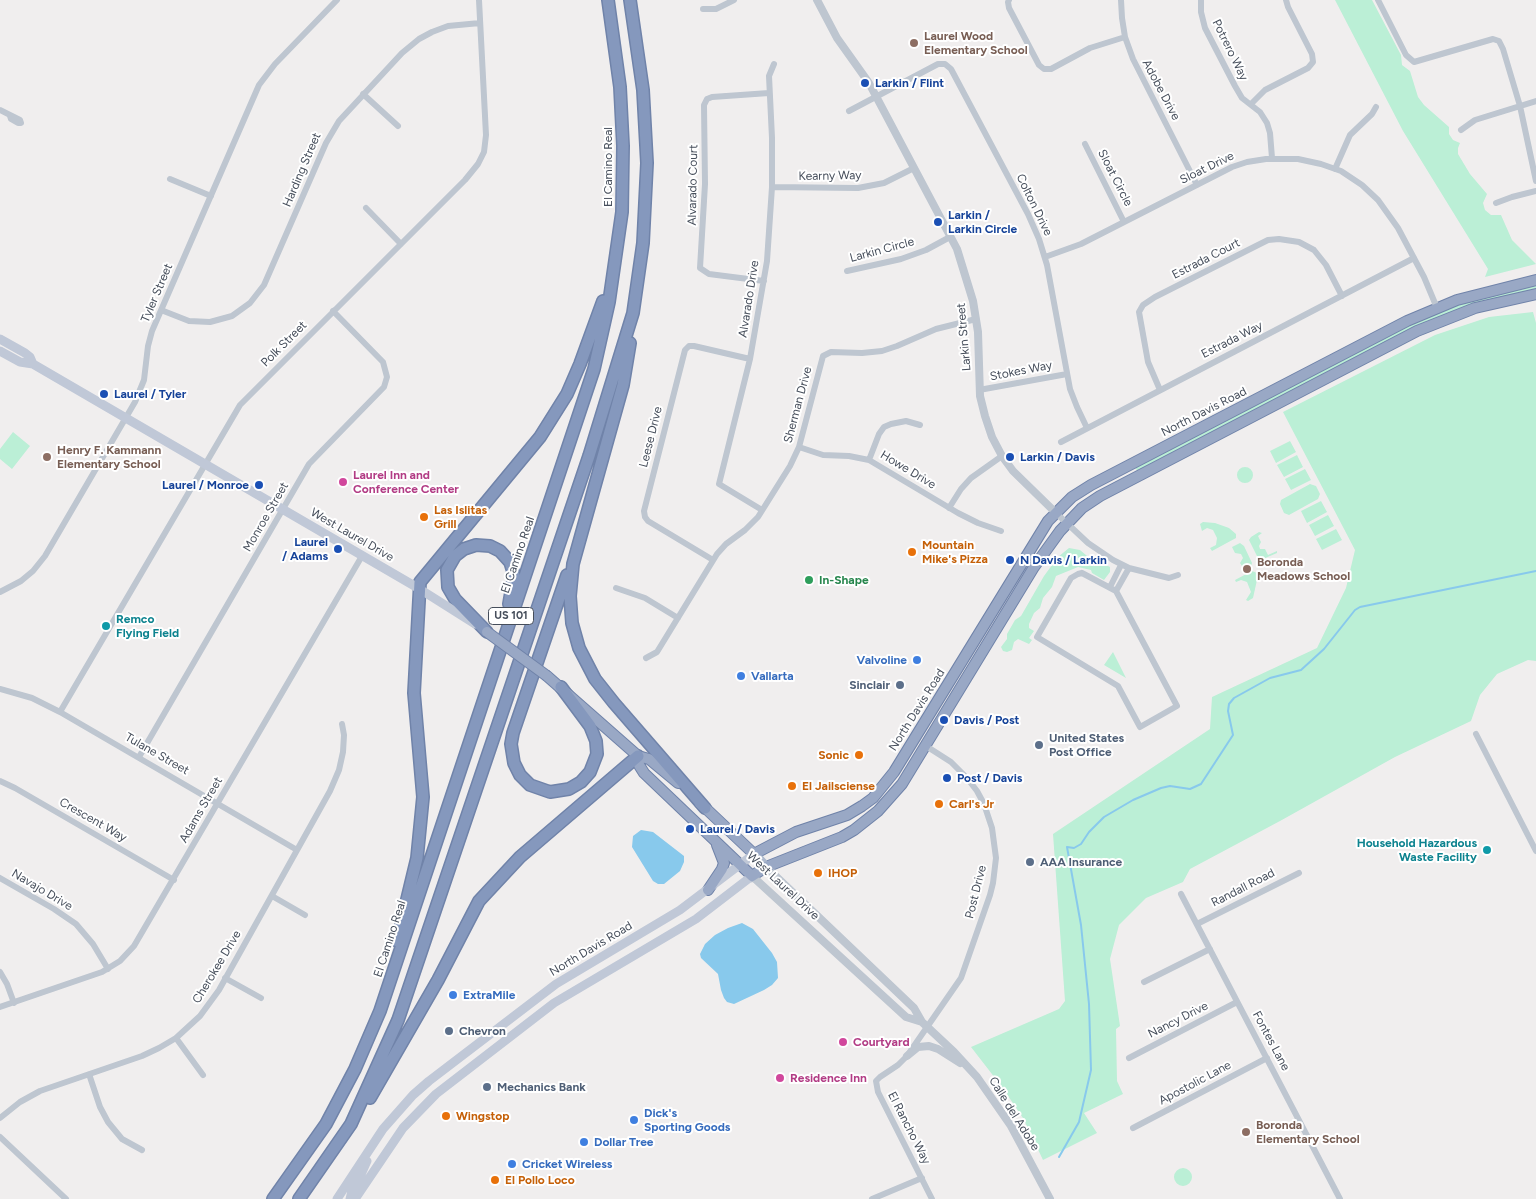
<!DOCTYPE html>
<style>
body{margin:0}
canvas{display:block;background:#f0eeee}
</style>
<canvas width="1536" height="1199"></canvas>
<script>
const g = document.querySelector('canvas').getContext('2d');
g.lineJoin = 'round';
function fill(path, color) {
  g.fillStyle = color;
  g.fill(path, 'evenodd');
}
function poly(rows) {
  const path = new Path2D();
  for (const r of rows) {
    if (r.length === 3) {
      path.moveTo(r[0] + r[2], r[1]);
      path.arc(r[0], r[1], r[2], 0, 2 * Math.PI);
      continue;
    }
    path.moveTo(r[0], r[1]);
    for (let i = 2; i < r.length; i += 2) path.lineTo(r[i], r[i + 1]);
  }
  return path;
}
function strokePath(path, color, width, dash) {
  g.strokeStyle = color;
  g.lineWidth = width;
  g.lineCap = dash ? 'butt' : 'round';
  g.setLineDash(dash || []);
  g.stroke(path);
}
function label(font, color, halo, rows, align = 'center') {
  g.font = font + ' Figtree,sans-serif';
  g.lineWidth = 4;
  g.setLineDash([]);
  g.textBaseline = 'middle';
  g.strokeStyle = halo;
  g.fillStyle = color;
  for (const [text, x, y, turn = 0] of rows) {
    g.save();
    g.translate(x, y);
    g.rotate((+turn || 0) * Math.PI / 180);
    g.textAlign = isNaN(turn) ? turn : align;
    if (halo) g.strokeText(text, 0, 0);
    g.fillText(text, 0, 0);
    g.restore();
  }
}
fill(poly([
 [1335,0,1372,0,1401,55,1402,65,1410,71,1418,97,1424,105,1449,127,1449,134,1453,140,1460,143,1458,148,1458,154,1470,174,1487,194,1483,203,1485,210,1491,215,1501,215,1512,240,1536,264,1485,277,1488,269,1403,131],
 [1536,284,1536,289,1468,306,1138,471,1135,468,1343,358,1429,315,1479,297],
 [1533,312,1536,323,1536,661,1528,660,1497,674,1480,695,1471,721,1395,757,1280,821,1190,869,1183,882,1146,898,1119,925,1110,959,1120,1026,1116,1029,1117,1081,1123,1094,1084,1113,1097,1133,1043,1160,1023,1118,1002,1087,971,1047,1059,1009,1065,1001,1053,834,1210,729,1212,697,1317,648,1346,588,1355,550,1283,412,1435,335,1489,317],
 [13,432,30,446,12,469,0,459,0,449],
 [1290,441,1296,452,1276,463,1270,451],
 [1297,455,1303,467,1284,477,1277,465],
 [1245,475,8],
 [1305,469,1311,480,1291,490,1285,479],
 [1310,484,1316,486,1320,494,1318,499,1289,515,1284,513,1280,504,1281,500],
 [1321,501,1327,512,1307,523,1301,511],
 [1328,515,1334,526,1315,536,1309,525],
 [1203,522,1215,523,1229,528,1236,534,1236,538,1212,551,1210,548,1216,545,1217,538,1213,530,1207,528,1202,531,1200,524],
 [1336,529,1342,540,1322,550,1316,539],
 [1259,532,1262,533,1258,536,1261,542,1259,546,1260,549,1265,549,1268,555,1277,551,1277,553,1263,559,1258,558,1249,540,1251,537],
 [1240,543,1244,546,1252,563,1251,566,1244,569,1240,563,1243,558,1241,554,1235,553,1232,547],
 [1069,548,1080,550,1093,561,1102,563,1110,567,1110,572,1104,580,1092,573,1091,570,1078,567,1056,576,1052,587,1043,598,1040,608,1034,613,1029,624,1029,628,1034,631,1029,638,1032,640,1029,644,1018,639,1014,642,1012,650,1007,652,1003,651,1001,647,1007,639,1007,634,1015,620,1021,616,1044,576,1058,557],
 [1252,571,1257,573,1257,580,1253,598,1248,601,1246,600,1251,592,1247,582,1241,580,1236,582,1235,580],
 [1113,652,1126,678,1104,665],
 [1183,1177,9]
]), '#bbefd6');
fill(poly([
 [641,830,653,832,684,856,684,862,680,871,664,884,658,884,653,881,632,847,633,836],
 [742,923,753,929,772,953,777,962,778,978,772,985,764,990,734,1004,727,1002,724,998,721,990,718,974,701,958,700,954,705,944,715,935,728,928]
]), '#88c9ec');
strokePath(poly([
 [1059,1157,1079,1122,1091,1070,1089,1004,1081,925,1067,847,1074,848,1081,844,1089,832,1104,817,1133,800,1161,788,1170,786,1190,789,1201,784,1233,735,1228,711,1229,704,1234,698,1270,678,1301,670,1324,649,1355,610,1360,607,1536,571]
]), '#88c9ec', 2);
const trunk = poly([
 [547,676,638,756,649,759,678,783],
 [638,756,639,765,644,773,752,876,766,867,842,837,854,830,878,811,902,784,1034,567,1060,531,1082,508,1100,496,1417,331,1475,308,1536,294],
 [700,803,754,854,796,832,847,815,862,806,873,798,894,772,1048,521,1072,497,1091,485,1407,321,1457,300,1536,280],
 [708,890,722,869,724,863,717,845]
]);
const motorway = poly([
 [630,343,623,385,573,564,570,596,572,623,579,648,595,679,614,703,705,808],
 [487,632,455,599,448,587,447,570,455,556,464,549,476,545,490,546,500,551,510,562,514,575,509,604],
 [561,687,590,726,596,741,597,754,590,772,581,782,569,789,550,792,530,785,520,775,514,763,511,744,513,733,567,575],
 [397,941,417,858,423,797,414,693,420,582,540,437,567,394,580,364,603,301],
 [370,1098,438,980,479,901,520,857,638,756],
 [273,1199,326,1124,355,1069,380,1011,594,369,609,302,622,212,623,146,620,87,608,0],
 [299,1199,351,1124,398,1020,589,456,633,313,643,243,647,163,643,90,630,0]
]);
strokePath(trunk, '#7083a9', 12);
strokePath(motorway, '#7083a9', 14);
strokePath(poly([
 [1009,0,1008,2,1009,8,1039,65,1044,69,1051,69,1090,48,1125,37],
 [1121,0,1122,18,1125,37,1133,59,1197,185],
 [1201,0,1201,12,1205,28,1235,86,1242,98,1260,112,1267,123,1270,133,1272,158],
 [1378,0,1406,55,1414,62,1493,39,1499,41,1503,49,1520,106,1536,181],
 [703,9,716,9,734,0],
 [363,94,398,126],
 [1251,104,1265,90,1308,68,1313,62,1312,54,1288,7,1286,0],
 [0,110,20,120,21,123,18,123,11,119,10,116],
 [849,111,938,64,945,64,951,69,1028,214,1039,239,1047,265,1070,389,1077,407,1087,428],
 [1461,130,1475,120,1536,101],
 [1085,144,1124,222],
 [1335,169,1350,135,1372,114,1376,107],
 [170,179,211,196],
 [772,187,858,188,884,183,914,168],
 [1496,203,1512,197,1536,191],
 [366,208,401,244],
 [1045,257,1081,244,1232,167,1247,162,1266,159,1298,159,1321,164,1341,171,1362,185,1378,200,1398,228,1424,277,1437,308],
 [847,271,901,259,926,250,950,237],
 [764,281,709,274,700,268,705,184,704,105,707,99,712,97,769,93],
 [161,310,189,321,210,322,232,316,250,303,264,285,326,143,339,121,402,53,419,39,432,32,448,26,480,23],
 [979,390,1067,374],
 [1160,390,1148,362,1139,312,1143,305,1155,297,1258,245,1268,240,1279,239,1299,242,1314,250,1326,265,1342,296],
 [1061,442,1414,258],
 [799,447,823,455,849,456,869,460,958,513,978,523,1001,531],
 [869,460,879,434,884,427,891,424,906,421,920,425],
 [949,508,961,489,971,478,1002,456],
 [762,510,719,484,750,359,767,261,772,187,772,138,769,76,774,64],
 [1055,512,1088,543,1113,560,1129,568,1169,578,1178,575],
 [713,560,648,521,645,517,644,511,685,350,689,346,694,346,750,359],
 [1082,573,1116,591,1177,706,1140,727,1118,686,1037,637,1071,578,1078,574,1082,573],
 [1110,587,1121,565],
 [616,588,645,598,678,618],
 [1116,591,1129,568],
 [0,592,21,581,33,571,45,556,135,402,144,380,148,346,152,331,259,85,275,64,337,0],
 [646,658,657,652,717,554,726,544,745,530,758,517,790,466,799,447,823,356,831,352,862,353,882,351,897,346,936,329,976,319],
 [0,689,32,698,60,712,297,850],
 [60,712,240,405,465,180,478,164,484,152,486,135,479,0],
 [1476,734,1536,851],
 [926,746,951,762,967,778,977,791,984,804,992,828,996,858,993,883,990,895,961,978,907,1056,898,1065,880,1077,876,1081,878,1092,932,1199],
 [139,757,309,464,384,387,387,377,383,362,333,311],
 [0,781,15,788,174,880],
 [0,878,54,909,76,924,93,944,108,969],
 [1181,894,1340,1199],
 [272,896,305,915],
 [1197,924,1299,873],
 [0,972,7,984,14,1003],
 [225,978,261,998],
 [1144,982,1210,949],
 [0,1007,102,972,120,961,134,946,362,556],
 [176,1038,203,1075],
 [1129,1058,1237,1002],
 [89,1074,100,1107,108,1122,122,1139,142,1150],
 [0,1118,20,1102,40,1091,142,1056,159,1048,176,1038,200,1016,219,990,330,791,339,770,343,752,344,735,342,724],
 [1133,1128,1267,1058],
 [0,1137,66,1199],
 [872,1199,922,1178]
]), '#bec6d0', 6);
strokePath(poly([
 [817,0,837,38,869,83,957,249,973,301,978,332,980,396,985,416,992,437,1002,456,1013,471,1055,512],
 [766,867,914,1008,922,1022,954,1052,977,1077,1011,1126,1050,1199],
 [752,876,906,1017,922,1022],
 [907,1056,918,1047,929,1046,938,1049,960,1063]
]), '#bec6d0', 8);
strokePath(poly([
 [0,339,25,353,30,357,33,364],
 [0,351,20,362,33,364,418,588,475,624],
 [337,1199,383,1129,413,1095,429,1081,556,984,680,910,754,854],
 [350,1199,352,1191,359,1179,367,1161],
 [355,1199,403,1128,436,1094,554,1003,696,919,752,876]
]), '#c0c8d7', 9);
strokePath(poly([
 [754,854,766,867]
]), '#adb9cd', 10);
strokePath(trunk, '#99a8c5', 10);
strokePath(motorway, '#8598bd', 11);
const trunkBridge = poly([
 [487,632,547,676]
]);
strokePath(trunkBridge, '#7083a9', 12, []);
strokePath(trunkBridge, '#99a8c5', 10);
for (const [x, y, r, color] of [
 [914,43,5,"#8d6e63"],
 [865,83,5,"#1a4fb4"],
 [938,222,5,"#1a4fb4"],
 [104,394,5,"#1a4fb4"],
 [47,457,5,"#8d6e63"],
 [1010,457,5,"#1a4fb4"],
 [343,482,5,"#d1479c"],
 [259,485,5,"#1a4fb4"],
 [424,517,5,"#e8710a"],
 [338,549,5,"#1a4fb4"],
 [912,552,5,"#e8710a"],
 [1010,560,5,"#1a4fb4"],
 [1247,569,5,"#8d6e63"],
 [809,580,5,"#2e9e5b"],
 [106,626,5,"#0f9aa8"],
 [917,660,5,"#3f7fe0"],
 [741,676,5,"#3f7fe0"],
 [900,685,5,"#5c6f8a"],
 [944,720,5,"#1a4fb4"],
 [1039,745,5,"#5c6f8a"],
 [859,755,5,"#e8710a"],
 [947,778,5,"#1a4fb4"],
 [792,786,5,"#e8710a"],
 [939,804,5,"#e8710a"],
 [690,829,5,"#1a4fb4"],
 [1487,850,5,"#0f9aa8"],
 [1030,862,5,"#5c6f8a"],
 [818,873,5,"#e8710a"],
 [453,995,5,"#3f7fe0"],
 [449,1031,5,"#5c6f8a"],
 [843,1042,5,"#d1479c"],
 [780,1078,5,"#d1479c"],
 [487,1087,5,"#5c6f8a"],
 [446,1116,5,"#e8710a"],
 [634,1120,5,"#3f7fe0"],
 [1246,1132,5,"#8d6e63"],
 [584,1142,5,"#3f7fe0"],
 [512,1164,5,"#3f7fe0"],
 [495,1180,5,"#e8710a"]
]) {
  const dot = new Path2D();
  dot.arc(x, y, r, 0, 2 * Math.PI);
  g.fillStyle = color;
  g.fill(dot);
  strokePath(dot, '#fff', 2);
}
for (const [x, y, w] of [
 [511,616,45]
]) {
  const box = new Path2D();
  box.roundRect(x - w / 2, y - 8.5, w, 17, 4);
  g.fillStyle = '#fff';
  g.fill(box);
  strokePath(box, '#464e5b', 1);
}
label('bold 11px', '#464e5b', null, [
 ["US 101",511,616]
]);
label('bold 12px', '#785e54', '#fff', [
 ["Laurel Wood",924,36],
 ["Elementary School",924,50],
 ["Henry F. Kammann",57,450],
 ["Elementary School",57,464],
 ["Boronda",1257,562],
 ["Meadows School",1257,576],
 ["Boronda",1256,1125],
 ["Elementary School",1256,1139]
], 'left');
label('12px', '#464e5b', '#fff', [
 ["Potrero Way",1230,50,64],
 ["Adobe Drive",1161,90,62],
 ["El Camino Real",608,167,-90],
 ["Sloat Drive",1207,168,-26],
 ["Harding Street",302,170,-67],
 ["Kearny Way",830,176,-1],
 ["Sloat Circle",1115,178,63],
 ["Alvarado Court",693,185,-89],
 ["Colton Drive",1034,205,64],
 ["Larkin Circle",882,250,-15],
 ["Estrada Court",1206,259,-27],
 ["Tyler Street",157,293,-67],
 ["Alvarado Drive",749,299,-81],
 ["Larkin Street",964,337,-95],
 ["Estrada Way",1232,340,-27],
 ["Polk Street",284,344,-45],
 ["Stokes Way",1021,371,-11],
 ["Sherman Drive",798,405,-75],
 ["North Davis Road",1204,412,-27],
 ["Leese Drive",651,437,-76],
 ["Howe Drive",908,470,31],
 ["Monroe Street",266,517,-60],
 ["West Laurel Drive",352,535,30],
 ["El Camino Real",518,555,-71],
 ["North Davis Road",917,710,-58],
 ["Tulane Street",157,754,30],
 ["Adams Street",201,810,-60],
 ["Crescent Way",93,820,30],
 ["West Laurel Drive",783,886,43],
 ["Randall Road",1243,888,-27],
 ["Navajo Drive",42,890,31],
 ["Post Drive",976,892,-76],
 ["El Camino Real",390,939,-72],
 ["North Davis Road",591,949,-31],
 ["Cherokee Drive",217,967,-59],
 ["Nancy Drive",1178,1020,-27],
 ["Fontes Lane",1271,1041,62],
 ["Apostolic Lane",1195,1083,-28],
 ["Calle del Adobe",1014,1114,58],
 ["El Rancho Way",909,1128,63]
]);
label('bold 12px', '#164399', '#fff', [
 ["Larkin / Flint",875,83],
 ["Larkin /",948,215],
 ["Larkin Circle",948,229],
 ["Laurel / Tyler",114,394],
 ["Larkin / Davis",1020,457],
 ["Laurel / Monroe",249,485,"right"],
 ["Laurel",328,542,"right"],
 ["/ Adams",328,556,"right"],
 ["N Davis / Larkin",1020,560],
 ["Davis / Post",954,720],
 ["Post / Davis",957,778],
 ["Laurel / Davis",700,829]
], 'left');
label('bold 12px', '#b23c85', '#fff', [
 ["Laurel Inn and",353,475],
 ["Conference Center",353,489],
 ["Courtyard",853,1042],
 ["Residence Inn",790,1078]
], 'left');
label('bold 12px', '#c56008', '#fff', [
 ["Las Islitas",434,510],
 ["Grill",434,524],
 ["Mountain",922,545],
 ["Mike's Pizza",922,559],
 ["Sonic",849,755,"right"],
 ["El Jailsciense",802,786],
 ["Carl's Jr",949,804],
 ["IHOP",828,873],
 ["Wingstop",456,1116],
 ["El Pollo Loco",505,1180]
], 'left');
label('bold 12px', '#27864d', '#fff', [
 ["In-Shape",819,580]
], 'left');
label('bold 12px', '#0d838f', '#fff', [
 ["Remco",116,619],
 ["Flying Field",116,633],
 ["Household Hazardous",1477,843,"right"],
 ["Waste Facility",1477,857,"right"]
], 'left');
label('bold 12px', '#366cbe', '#fff', [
 ["Valvoline",907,660,"right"],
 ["Vallarta",751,676],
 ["ExtraMile",463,995],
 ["Dick's",644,1113],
 ["Sporting Goods",644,1127],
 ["Dollar Tree",594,1142],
 ["Cricket Wireless",522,1164]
], 'left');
label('bold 12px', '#4e5e75', '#fff', [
 ["Sinclair",890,685,"right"],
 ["United States",1049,738],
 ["Post Office",1049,752],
 ["AAA Insurance",1040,862],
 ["Chevron",459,1031],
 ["Mechanics Bank",497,1087]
], 'left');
</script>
